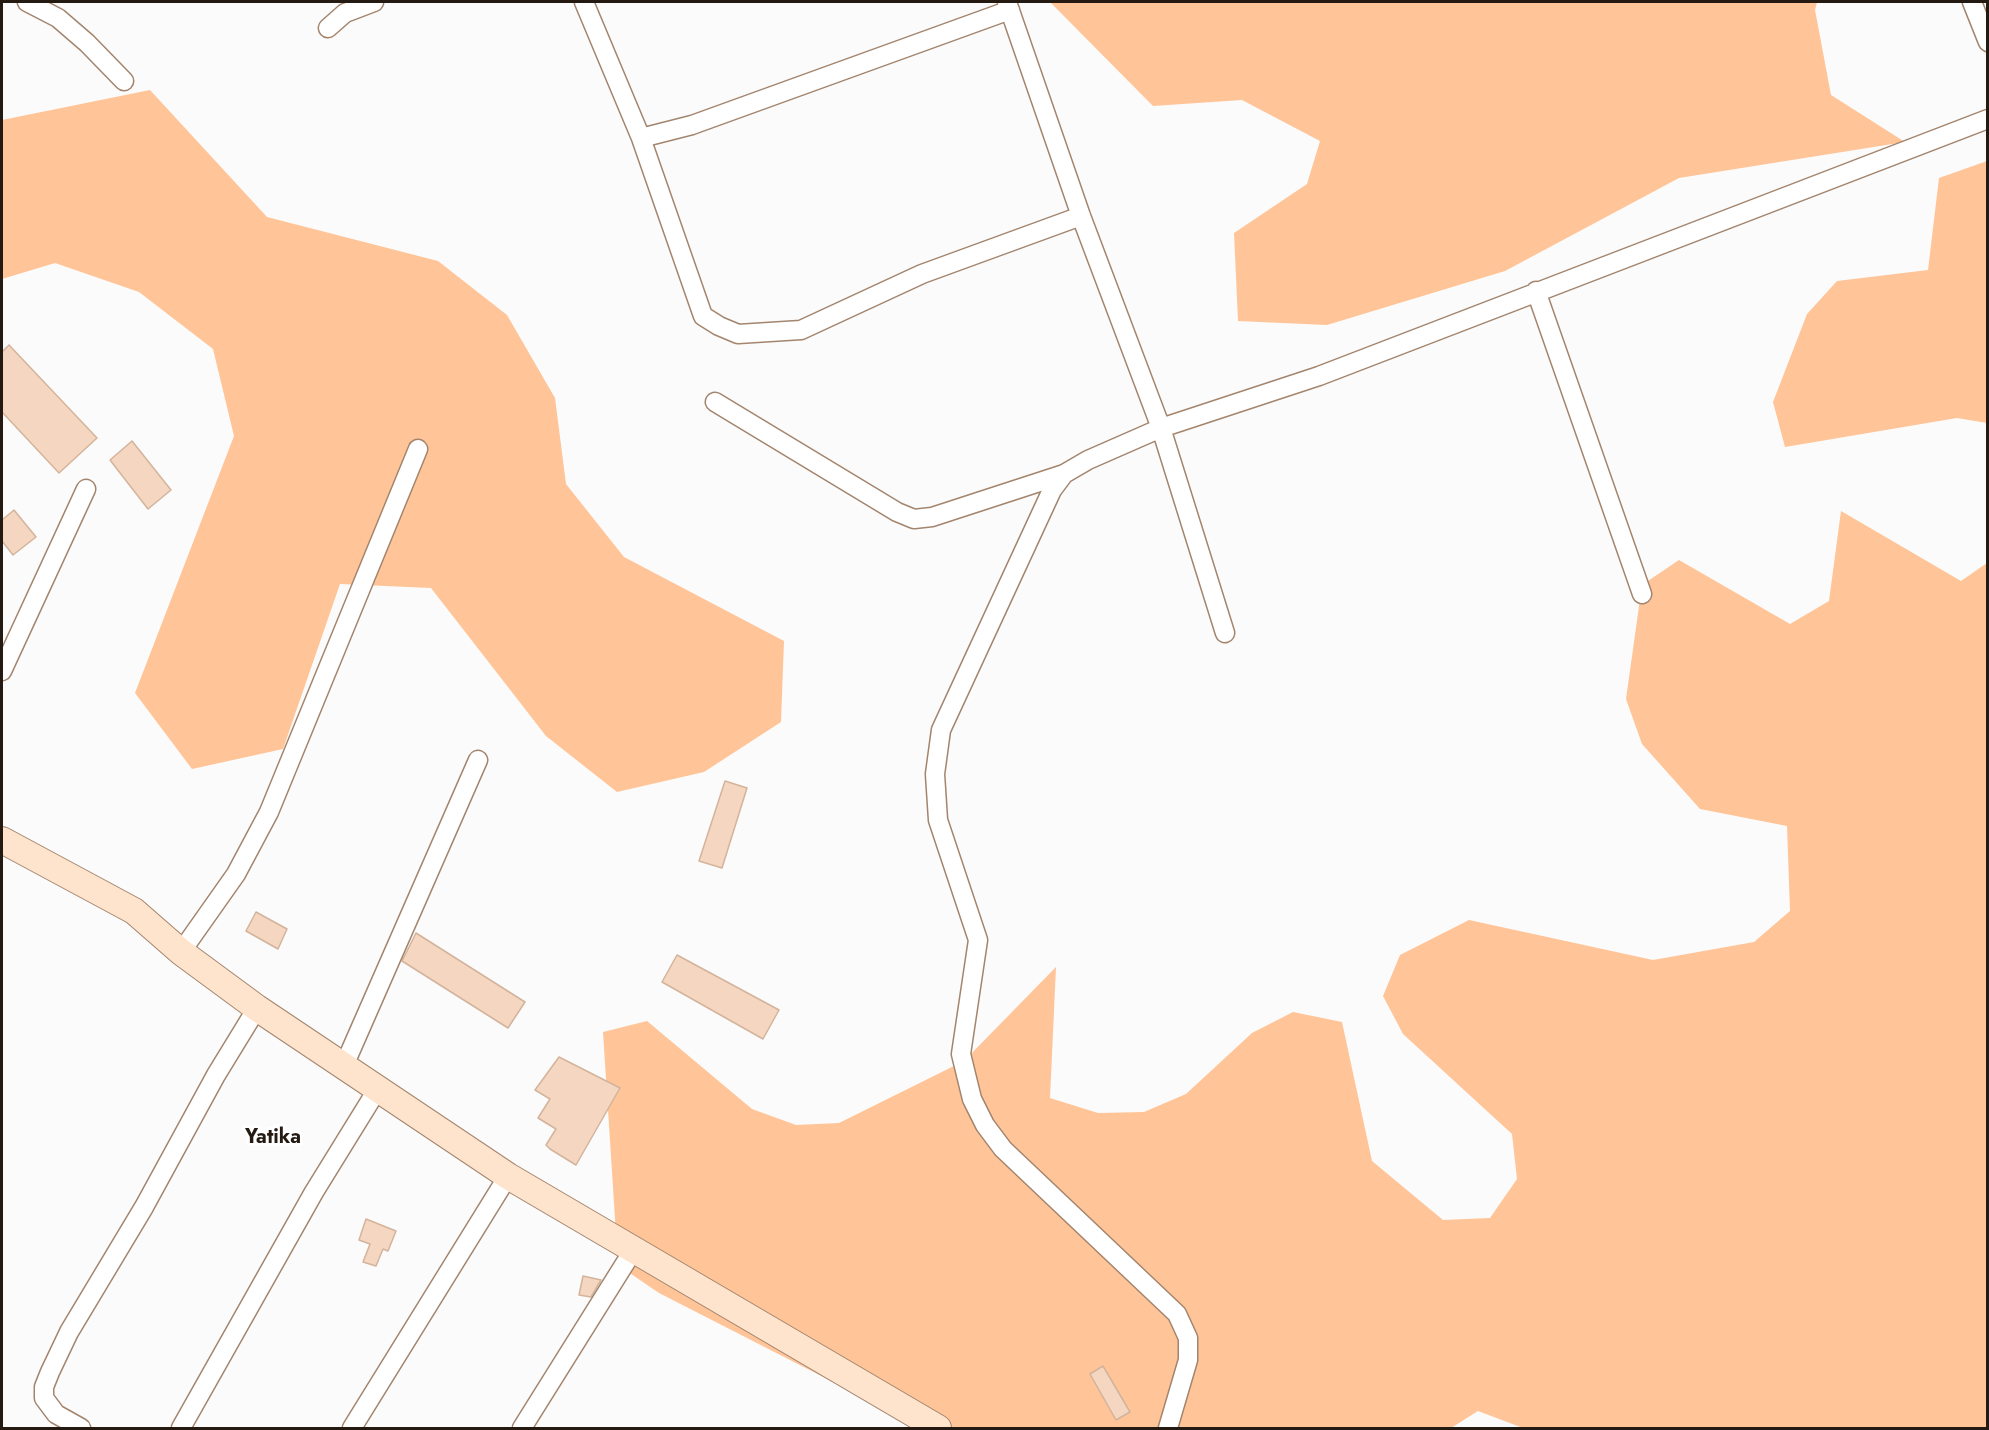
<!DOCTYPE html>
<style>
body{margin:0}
#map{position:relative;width:1989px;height:1430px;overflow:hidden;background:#fbfbfb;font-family:Jost,sans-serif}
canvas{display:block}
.frame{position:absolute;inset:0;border:3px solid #251a11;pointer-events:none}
</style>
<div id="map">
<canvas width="1989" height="1430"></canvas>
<div class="frame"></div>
</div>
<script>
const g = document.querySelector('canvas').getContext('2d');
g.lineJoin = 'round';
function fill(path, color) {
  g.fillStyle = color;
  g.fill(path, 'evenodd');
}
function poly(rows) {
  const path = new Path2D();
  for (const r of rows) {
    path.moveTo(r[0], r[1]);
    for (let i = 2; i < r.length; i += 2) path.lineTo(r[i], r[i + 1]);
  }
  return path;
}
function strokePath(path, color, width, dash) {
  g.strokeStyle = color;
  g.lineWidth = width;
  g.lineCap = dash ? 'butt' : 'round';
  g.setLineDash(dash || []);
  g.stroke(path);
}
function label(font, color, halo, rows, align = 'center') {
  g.font = font + ' Jost,sans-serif';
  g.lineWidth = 6;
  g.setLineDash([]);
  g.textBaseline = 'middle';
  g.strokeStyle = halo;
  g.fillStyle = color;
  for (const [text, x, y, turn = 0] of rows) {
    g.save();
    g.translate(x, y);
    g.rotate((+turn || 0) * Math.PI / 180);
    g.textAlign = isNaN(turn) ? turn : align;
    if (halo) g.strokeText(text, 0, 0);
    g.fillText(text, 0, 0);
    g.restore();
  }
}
fill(poly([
 [1050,2,1817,2,1815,10,1831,95,1905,142,1679,178,1505,271,1327,325,1238,321,1234,233,1307,184,1320,141,1242,100,1153,106],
 [150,90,267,217,438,261,507,315,555,398,566,484,624,557,784,641,781,722,704,772,617,792,546,736,431,588,340,584,283,749,192,769,135,693,234,436,213,349,139,292,55,263,2,279,2,120],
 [1987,161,1987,423,1957,418,1785,447,1773,402,1807,314,1837,281,1928,270,1939,178],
 [1841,511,1961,581,1987,563,1987,1428,1523,1428,1478,1411,1451,1428,923,1428,659,1293,618,1265,603,1032,647,1021,752,1109,796,1125,839,1123,964,1061,1056,967,1050,1098,1098,1113,1144,1112,1186,1094,1252,1033,1293,1012,1342,1022,1372,1161,1443,1220,1490,1218,1517,1179,1512,1134,1403,1034,1383,996,1400,955,1469,920,1653,960,1754,942,1790,911,1787,826,1700,809,1642,744,1626,699,1642,585,1679,560,1790,624,1829,601]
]), '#ffc497');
const building = poly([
 [9,345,97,438,59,473,2,412,2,352,9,345],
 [132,441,171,490,148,509,110,460,132,441],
 [14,510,36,537,13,555,2,541,2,520,14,510],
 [725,781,747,788,722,868,699,861,725,781],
 [256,912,287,929,278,949,246,931,256,912],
 [416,933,525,1002,508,1028,402,961,416,933],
 [677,955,779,1010,763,1039,662,982,677,955],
 [559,1057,620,1088,576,1165,550,1149,546,1145,556,1129,538,1118,550,1099,535,1090,559,1057],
 [366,1219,396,1231,388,1251,383,1249,376,1266,363,1262,370,1244,359,1240,366,1219],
 [583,1276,601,1280,591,1297,579,1295,583,1276],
 [1103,1366,1130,1412,1116,1420,1090,1374,1103,1366]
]);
fill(building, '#f5d7c1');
strokePath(building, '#d3b39b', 1.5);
const street = poly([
 [27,2,58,18,87,43,124,81],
 [584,2,641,138,703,316,719,326,738,334,801,330,922,274,1081,216],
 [1007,2,1081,216,1161,428,1225,633],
 [1972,2,1988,42],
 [328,28,345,13,374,2],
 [641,138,692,125,1010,10],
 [1536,291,1642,594],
 [715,402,897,512,914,519,932,517,1064,474],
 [2,671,86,489],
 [181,952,236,874,269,812,418,449],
 [343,1068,478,760],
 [81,1428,56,1414,44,1398,44,1387,50,1372,69,1332,144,1207,216,1075,257,1008],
 [181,1428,314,1192,377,1090],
 [352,1428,508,1176],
 [522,1428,634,1249],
 [1168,1428,1188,1360,1188,1338,1177,1314,1003,1149,985,1125,972,1099,961,1054,978,940,938,820,935,774,941,730,1052,490,1064,474,1088,460,1161,428,1319,376,1988,119]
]);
const secondary = poly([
 [2,840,134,911,181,952,257,1008,508,1176,938,1428]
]);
strokePath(street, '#a3856e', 21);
strokePath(secondary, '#a3856e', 28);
strokePath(street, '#fff', 18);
strokePath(secondary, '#ffe4cd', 26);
label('bold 20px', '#251a11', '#fff', [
 ["Yatika",273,1138]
]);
</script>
